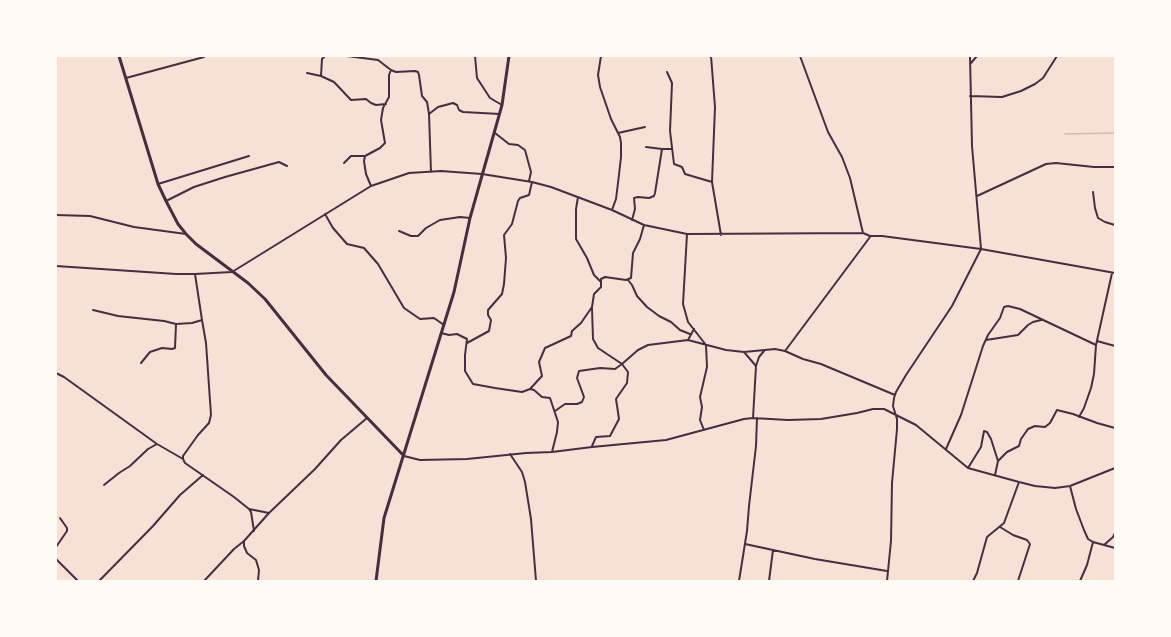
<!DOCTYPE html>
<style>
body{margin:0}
#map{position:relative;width:1171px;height:637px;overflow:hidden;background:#f7e1d7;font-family:"Fira Sans Condensed",sans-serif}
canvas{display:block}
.frame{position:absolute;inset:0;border:57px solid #fffaf5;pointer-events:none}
</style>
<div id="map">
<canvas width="1171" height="637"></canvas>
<div class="frame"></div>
</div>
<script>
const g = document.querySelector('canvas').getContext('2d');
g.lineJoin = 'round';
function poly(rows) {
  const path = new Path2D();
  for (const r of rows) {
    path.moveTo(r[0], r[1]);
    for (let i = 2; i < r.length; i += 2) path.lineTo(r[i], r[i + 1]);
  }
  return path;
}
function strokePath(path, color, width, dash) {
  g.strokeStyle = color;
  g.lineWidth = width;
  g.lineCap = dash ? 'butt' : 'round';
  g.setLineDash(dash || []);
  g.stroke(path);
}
strokePath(poly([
 [1065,134,1115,133]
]), '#dcb8b0', 1.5);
strokePath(poly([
 [347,56,378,60,391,70,396,72,415,71,418,72,419,75,422,96,427,102,429,114,431,172],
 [475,56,477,78,490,98,502,105],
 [601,56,598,75,600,87,611,119,620,137,621,143,621,157,618,183,616,199,612,210],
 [711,56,715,107,712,182,721,235],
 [800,56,828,132,842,157,850,178,863,233],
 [971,63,977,56],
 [667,72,672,83,670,131,674,164,682,167,685,174,712,182],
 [307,73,321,76,334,82,351,100,366,99,371,103,376,105,386,104],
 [321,76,322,59,325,56],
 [126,78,204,57],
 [970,96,1002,97,1021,91,1035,84,1043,78,1057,56],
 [429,114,438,107,453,103,457,105,459,110,463,112,500,114],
 [495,133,509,144,518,145,525,150,531,172,529,181],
 [618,133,645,127],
 [646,147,662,149,672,149],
 [365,156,364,161,366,174,371,186],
 [344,163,351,156,365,156,380,148,385,143,381,120,383,108,389,97,389,75,391,70],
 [158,184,249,156],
 [1093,192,1095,208,1098,218,1105,222,1115,225],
 [977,196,1046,164,1056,163,1094,167,1115,167],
 [578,197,576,209,576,239,587,258,594,275,600,281],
 [166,201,194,187,225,177,279,162,287,166],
 [325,214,333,228,347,244,364,248,378,264,404,308,420,319,434,318,444,325],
 [56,215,90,216,134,227,186,234],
 [632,220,635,209,634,198,638,197,649,198,654,196,655,193,662,149],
 [399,231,411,236,418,236,426,228,440,220,460,217,470,218],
 [687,234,683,304,688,322,706,345,707,367,700,397,702,407,700,420,704,430],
 [56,266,176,274,195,274,232,272,371,186,409,173,441,171,482,174,532,182,551,187,612,210,644,225,687,234,863,233,870,236,882,236,981,249,1115,273],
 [195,274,202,320,206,343,211,415,209,423,198,435,183,456,183,459,185,463,234,497,249,509,251,512,254,531],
 [628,280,632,285,637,296,647,307,659,316,671,322,680,330,690,334],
 [93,310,118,316,164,321,176,324,192,323,202,320],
 [441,333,449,335,457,334,467,339,465,355,465,371,473,384,495,388,522,392,530,389,534,390,542,397,550,398,558,422,557,432,552,452],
 [688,340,694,329],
 [986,340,1018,335,1028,325,1033,322,1041,320],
 [1097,341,1115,346],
 [467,343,489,331,491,320,488,315,488,310,502,294,504,284,506,258,504,235,512,224,518,201,520,198,529,195,532,182],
 [785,351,870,237],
 [744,352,756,366],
 [141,363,150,352,162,348,172,349,175,348,176,324],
 [56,373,64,377,157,444,183,459],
 [530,389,542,376,539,362,545,348,571,336,572,331,581,323,592,307,594,294,601,287,601,279,605,277,626,280,631,278,633,253,640,239,644,225],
 [555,411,565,404,577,404,582,402,584,397,577,378,579,371,600,368,615,369,622,364,638,350,648,345,688,340,726,350,744,352,775,349,785,351,803,359,821,364,895,395],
 [1079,417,1084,408,1091,388,1094,374,1096,345,1112,273],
 [753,418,756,366,759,357,764,351],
 [592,446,596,437,610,436,619,419,616,399,627,383,628,372,622,364,598,348,593,339,592,308],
 [946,449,961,415,983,346,988,335,1000,318,1004,307,1008,306,1020,309,1096,345],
 [510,454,522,472,525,482,531,519,536,581],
 [404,456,420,460,467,459,526,453,552,452,592,447,666,440,744,419,753,418,788,420,821,419,857,413,873,409,884,409,916,425,968,468,1019,482,1035,486,1055,488,1070,486,1115,468],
 [998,461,1007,452,1019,446,1021,439,1028,429,1035,426,1045,427,1050,423,1057,410,1073,414,1097,423,1115,428],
 [968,468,981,447,984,431,987,432,991,439,998,461,995,475],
 [104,485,119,473,130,466,148,449,157,444],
 [1070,486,1076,509,1084,530,1088,539,1093,542,1087,565,1080,581],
 [249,509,269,513],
 [1000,527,1013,535,1027,540,1030,544,1018,581],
 [244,541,244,546,247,553,256,560,259,570,258,581],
 [1093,542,1115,548],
 [745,544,815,559,887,571],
 [1104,545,1113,537,1115,533],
 [56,547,67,531,67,528,60,518],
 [56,559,78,581],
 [99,581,153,526,180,495,203,475],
 [204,581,234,549,244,541,269,513,315,469,341,440,367,418],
 [739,581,747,531,749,506,756,446,757,418],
 [769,581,773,550],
 [887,581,891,541,892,483,897,429,897,419,893,406,894,398,896,392,906,375,952,306,981,249,972,146,970,56],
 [973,581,977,573,987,537,1004,523,1019,482]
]), '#4a2c40', 2);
strokePath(poly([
 [119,56,158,184,166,201,178,224,186,234,196,244,248,283,265,299,326,375,404,456],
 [376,581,384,518,454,292,470,218,502,105,509,56]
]), '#4a2c40', 3);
</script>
